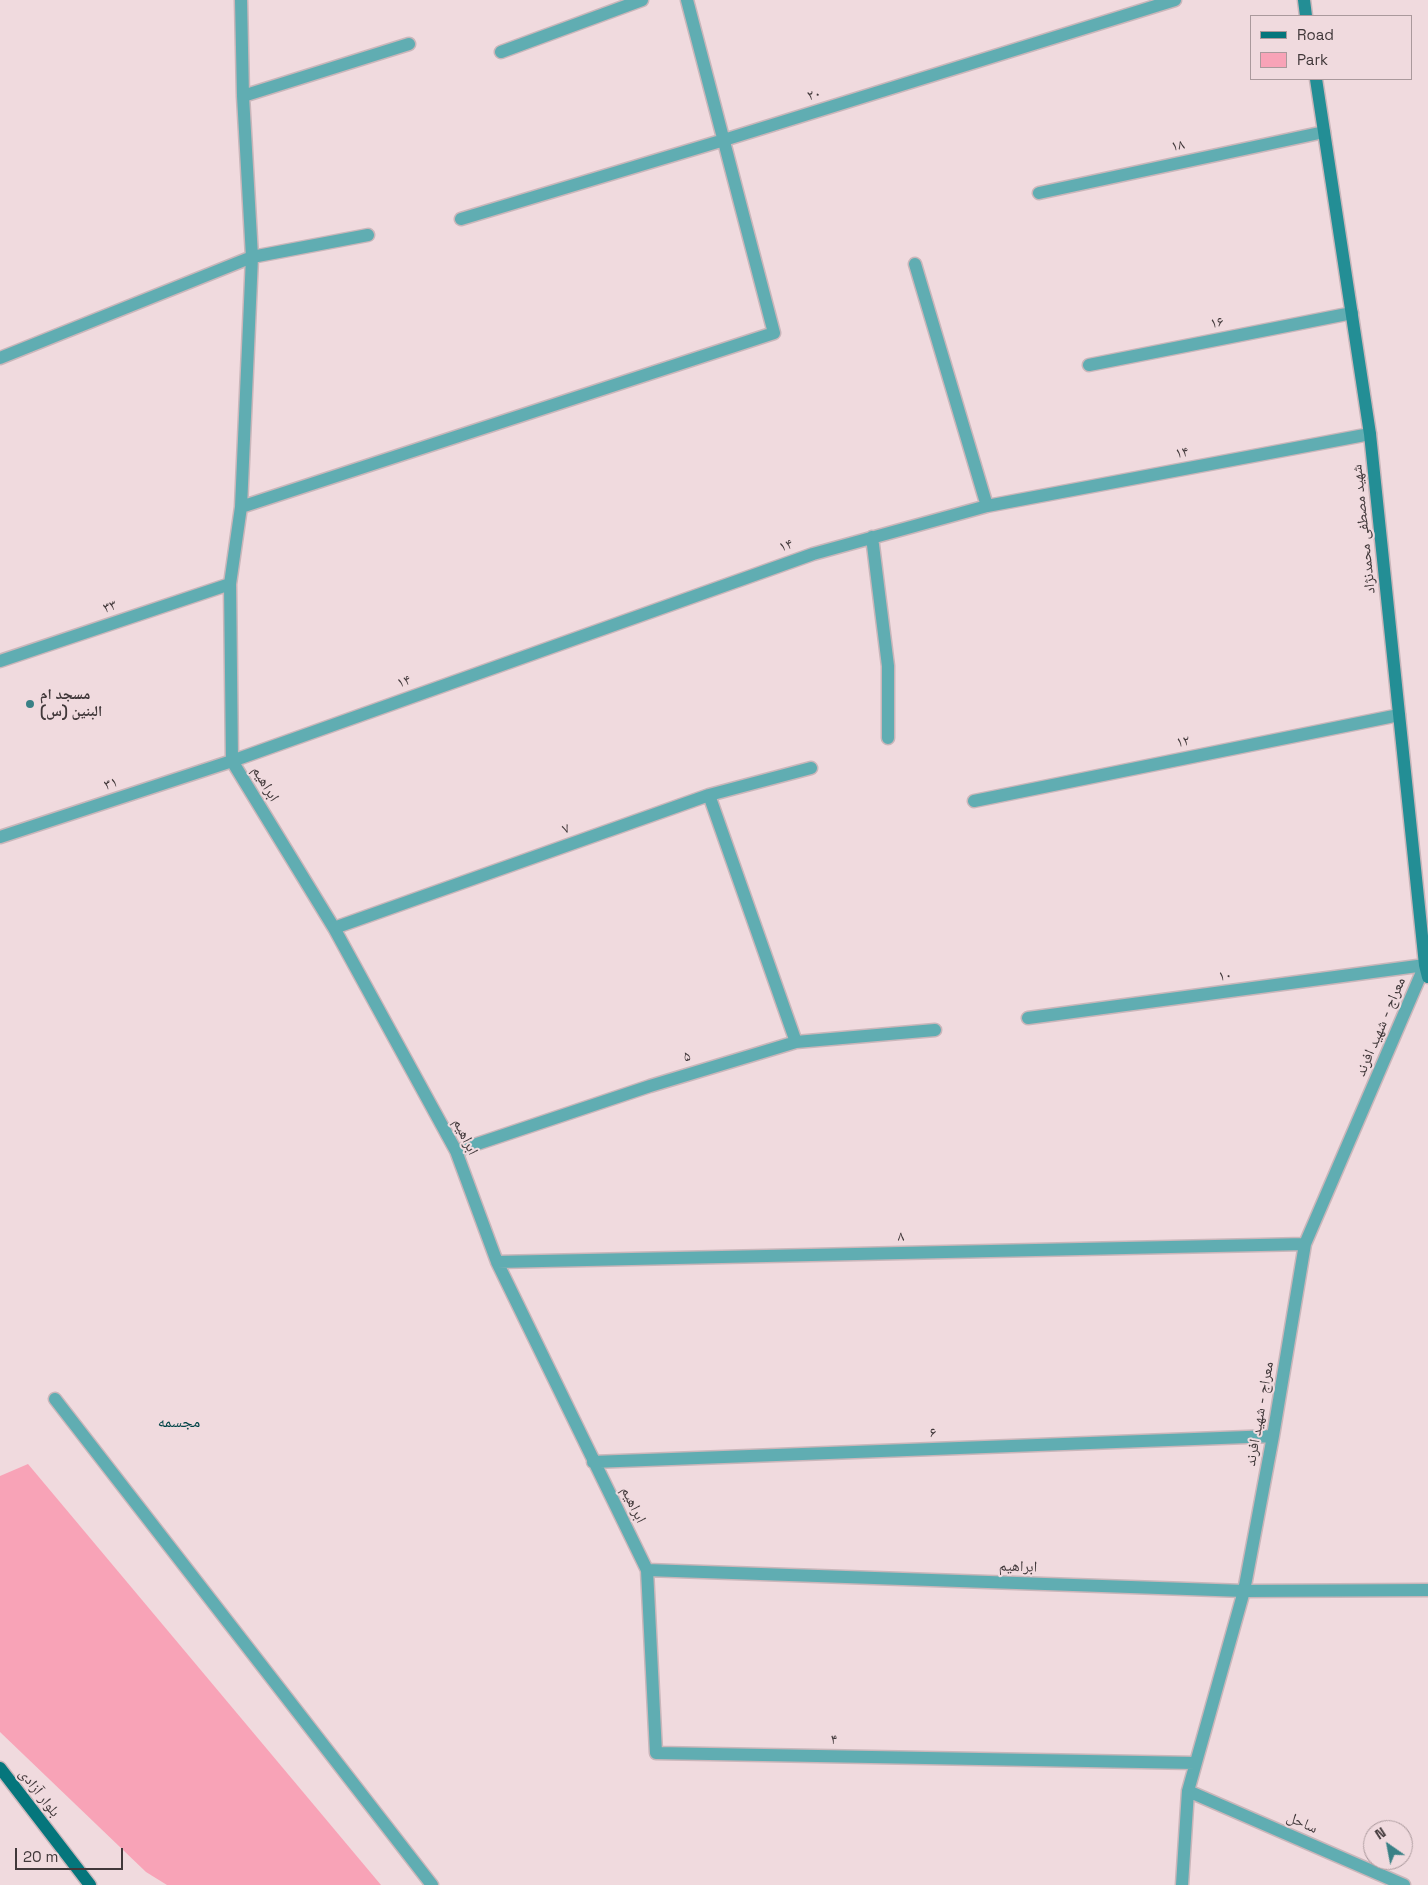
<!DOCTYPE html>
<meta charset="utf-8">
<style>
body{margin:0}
#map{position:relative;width:1428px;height:1885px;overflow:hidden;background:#f0dade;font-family:"Space Grotesk",sans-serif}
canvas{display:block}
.legend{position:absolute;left:1250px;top:15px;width:162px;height:65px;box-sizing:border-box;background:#f0dade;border:1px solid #aa999c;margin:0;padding:6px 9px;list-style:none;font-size:15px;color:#41383a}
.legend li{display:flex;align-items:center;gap:10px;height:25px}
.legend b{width:25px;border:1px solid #aa999c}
.north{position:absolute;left:1363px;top:1820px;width:50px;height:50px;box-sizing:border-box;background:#f0dade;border:1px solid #aa999c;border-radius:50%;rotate:327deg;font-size:14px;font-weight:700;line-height:20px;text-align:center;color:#41383a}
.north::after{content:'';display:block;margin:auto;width:18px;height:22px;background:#398186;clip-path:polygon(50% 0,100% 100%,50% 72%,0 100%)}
.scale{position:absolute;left:15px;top:1848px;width:108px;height:22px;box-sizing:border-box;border:2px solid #41383a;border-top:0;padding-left:6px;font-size:15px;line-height:18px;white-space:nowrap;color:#41383a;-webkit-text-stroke:4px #f0dade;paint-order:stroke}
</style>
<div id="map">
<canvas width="1428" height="1885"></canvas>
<ul class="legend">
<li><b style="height:6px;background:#05767c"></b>Road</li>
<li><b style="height:14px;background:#f8a3b7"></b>Park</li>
</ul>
<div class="north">N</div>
<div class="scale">20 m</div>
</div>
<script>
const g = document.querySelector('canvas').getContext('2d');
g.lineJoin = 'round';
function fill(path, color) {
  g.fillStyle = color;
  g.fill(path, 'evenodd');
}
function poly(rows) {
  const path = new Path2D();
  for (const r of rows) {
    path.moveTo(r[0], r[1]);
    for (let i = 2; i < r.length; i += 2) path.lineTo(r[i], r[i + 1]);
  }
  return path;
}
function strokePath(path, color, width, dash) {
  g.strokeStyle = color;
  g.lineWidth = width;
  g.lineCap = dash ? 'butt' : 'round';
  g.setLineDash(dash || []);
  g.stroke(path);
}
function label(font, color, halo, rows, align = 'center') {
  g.font = font + ' "Space Grotesk","Noto Naskh Arabic",sans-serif';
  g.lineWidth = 4;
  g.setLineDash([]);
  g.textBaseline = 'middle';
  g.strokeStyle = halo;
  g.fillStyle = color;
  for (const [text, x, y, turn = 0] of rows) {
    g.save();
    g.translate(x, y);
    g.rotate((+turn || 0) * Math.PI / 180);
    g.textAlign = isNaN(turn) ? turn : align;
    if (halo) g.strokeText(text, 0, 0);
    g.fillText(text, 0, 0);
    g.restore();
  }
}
fill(poly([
 [28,1464,381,1885,167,1885,146,1872,0,1732,0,1476]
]), '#f8a3b7');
const minor = poly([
 [501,52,642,0],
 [243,96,409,44],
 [1039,193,1324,132],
 [461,219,724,140,1175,0],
 [915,264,987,506],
 [0,358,252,257,368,235],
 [1089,365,1352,313],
 [241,507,774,333,687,0],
 [872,537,888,666,888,738],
 [0,661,230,584],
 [232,761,334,928,456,1151,497,1262,647,1570,656,1753,1195,1763],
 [232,761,230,584,241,507,252,257,243,96,241,0],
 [709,795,796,1042],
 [974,801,1399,715],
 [0,837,232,761,813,554,987,506,1370,434],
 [334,928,709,795,811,768],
 [1028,1018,1425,965],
 [456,1151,650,1086,796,1042,935,1030],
 [497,1262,1305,1244],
 [55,1399,432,1885],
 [593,1462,1273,1436],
 [647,1570,1244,1591,1428,1590],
 [1188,1791,1404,1885],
 [1182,1885,1188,1791,1244,1591,1273,1436,1305,1244,1425,965]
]);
const secondary = poly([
 [1304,0,1306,16],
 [1316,79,1370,434,1425,965,1428,977]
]);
const primary = poly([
 [0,1768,90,1885]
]);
strokePath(minor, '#cab6ba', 15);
strokePath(secondary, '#cab6ba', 15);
strokePath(primary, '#cab6ba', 15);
strokePath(minor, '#60adb2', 12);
strokePath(secondary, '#238e95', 12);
strokePath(primary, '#05767c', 12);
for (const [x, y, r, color] of [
 [30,704,5,"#398186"]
]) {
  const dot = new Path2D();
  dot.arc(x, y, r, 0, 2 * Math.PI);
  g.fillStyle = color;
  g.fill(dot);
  strokePath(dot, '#f0dade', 2);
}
label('15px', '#41383a', '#f0dade', [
 ["۲۰",814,95,-17],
 ["۱۸",1178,146,-12],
 ["۱۶",1217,323,-11],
 ["۱۴",1182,453,-11],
 ["شهید مصطفی محمدنژاد",1364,529,-96],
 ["۱۴",786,546,-20],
 ["۳۳",110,607,-19],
 ["۱۴",404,682,-20],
 ["۱۲",1183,742,-11],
 ["۳۱",111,784,-18],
 ["ابراهیم",265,784,59],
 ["۷",566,829,-20],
 ["۱۰",1225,976,-8],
 ["معراج - شهید افرند",1381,1027,-67],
 ["۵",687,1057,-17],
 ["ابراهیم",465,1137,64],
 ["۸",901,1237,-1],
 ["معراج - شهید افرند",1260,1414,-80],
 ["۶",933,1433,-2],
 ["ابراهیم",633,1505,64],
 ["ابراهیم",1018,1567,2],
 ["۴",834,1740,1],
 ["بلوار آزادی",39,1793,52],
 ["ساحل",1302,1823,24]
]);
label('bold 15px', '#41383a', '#f0dade', [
 ["مسجد ام",40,695],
 ["البنین (س)",40,712]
], 'left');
label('16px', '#004447', '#f0dade', [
 ["مجسمه",179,1423]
]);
</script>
